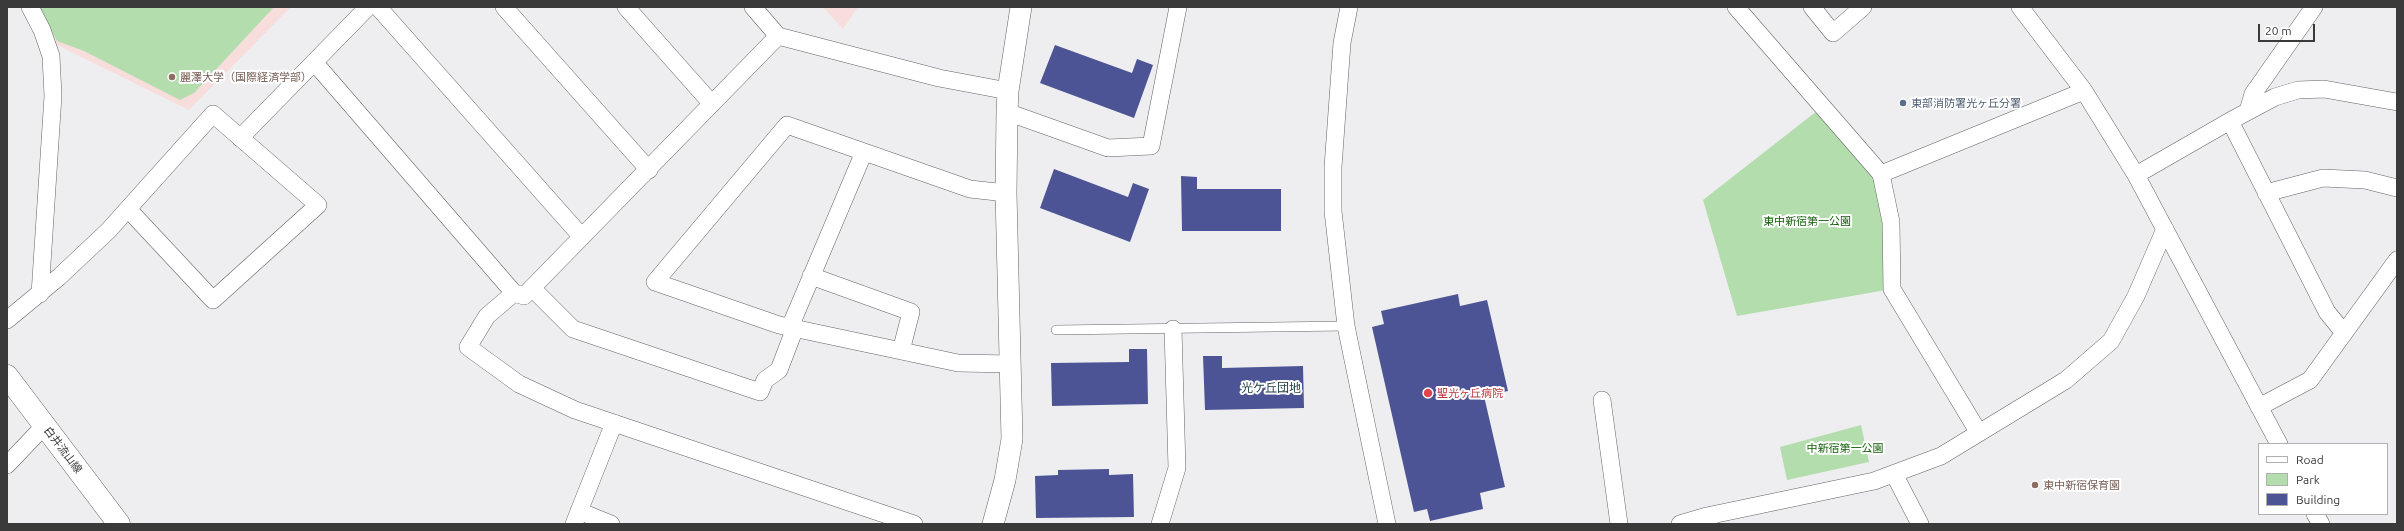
<!DOCTYPE html>
<meta charset="utf-8">
<style>
body{margin:0}
#map{position:relative;width:2404px;height:531px;overflow:hidden;background:#eeeef0;font-family:Ubuntu,sans-serif}
canvas{display:block}
.frame{position:absolute;inset:0;border:8px solid #3a3a3b;pointer-events:none}
.legend{position:absolute;left:2258px;top:443px;width:130px;height:72px;box-sizing:border-box;background:#fff;border:1px solid #b0b0b1;margin:0;padding:5px 7px;list-style:none;font-size:12px;color:#3a3a3b}
.legend li{display:flex;align-items:center;gap:8px;height:20px}
.legend b{width:20px;border:1px solid #b0b0b1}
.scale{position:absolute;left:2258px;top:24px;width:57px;height:18px;box-sizing:border-box;border:2px solid #3a3a3b;border-top:0;padding-left:5px;font-size:12px;line-height:14px;white-space:nowrap;color:#3a3a3b;-webkit-text-stroke:3px #fff;paint-order:stroke}
</style>
<div id="map">
<canvas width="2404" height="531"></canvas>
<div class="frame"></div>
<ul class="legend">
<li><b style="height:5px;background:#fff"></b>Road</li>
<li><b style="height:11px;background:#b4ddae"></b>Park</li>
<li><b style="height:11px;background:#4c5495"></b>Building</li>
</ul>
<div class="scale">20 m</div>
</div>
<script>
const g = document.querySelector('canvas').getContext('2d');
g.lineJoin = 'round';
function fill(path, color) {
  g.fillStyle = color;
  g.fill(path, 'evenodd');
}
function poly(rows) {
  const path = new Path2D();
  for (const r of rows) {
    path.moveTo(r[0], r[1]);
    for (let i = 2; i < r.length; i += 2) path.lineTo(r[i], r[i + 1]);
  }
  return path;
}
function strokePath(path, color, width, dash) {
  g.strokeStyle = color;
  g.lineWidth = width;
  g.lineCap = dash ? 'butt' : 'round';
  g.setLineDash(dash || []);
  g.stroke(path);
}
function label(font, color, halo, rows, align = 'center') {
  g.font = font + ' Ubuntu,"Noto Sans JP",sans-serif';
  g.lineWidth = 4;
  g.setLineDash([]);
  g.textBaseline = 'middle';
  g.strokeStyle = halo;
  g.fillStyle = color;
  for (const [text, x, y, turn = 0] of rows) {
    g.save();
    g.translate(x, y);
    g.rotate((+turn || 0) * Math.PI / 180);
    g.textAlign = isNaN(turn) ? turn : align;
    if (halo) g.strokeText(text, 0, 0);
    g.fillText(text, 0, 0);
    g.restore();
  }
}
fill(poly([
 [38,7,291,7,189,110,55,44],
 [823,7,858,7,843,29]
]), '#f8dddd');
fill(poly([
 [39,7,274,7,194,93,180,100,84,51,57,41],
 [1822,107,1881,174,1892,289,1737,316,1703,200],
 [1861,425,1869,462,1787,480,1780,447]
]), '#b4ddae');
fill(poly([
 [1055,45,1132,73,1137,59,1153,65,1134,118,1040,83],
 [1054,169,1128,197,1133,183,1149,189,1130,242,1040,208],
 [1181,176,1197,177,1197,189,1281,189,1281,231,1182,231],
 [1458,294,1460,306,1487,300,1508,391,1484,396,1505,487,1480,493,1483,509,1430,521,1427,509,1414,512,1372,327,1384,324,1381,311],
 [1129,349,1147,349,1148,404,1052,406,1051,363,1129,362],
 [1203,356,1222,356,1222,368,1303,366,1304,408,1205,410],
 [1109,469,1109,475,1133,474,1134,517,1036,518,1035,476,1058,475,1058,470]
]), '#4c5495');
const service = poly([
 [1056,330,1346,326]
]);
const minor = poly([
 [30,7,42,30,51,56,53,96,40,294],
 [378,7,582,237],
 [504,7,649,170],
 [626,7,712,104],
 [753,7,778,36,939,78,1008,91],
 [1349,7,1342,43,1333,167,1333,211,1346,326,1387,524],
 [1736,7,1881,174,1891,222,1892,289,1979,433],
 [1812,7,1833,33,1863,7],
 [2020,7,2084,91,2136,175,2279,444],
 [314,62,514,293,524,296,778,36],
 [2248,111,2253,94,2314,7],
 [1007,112,1108,148,1151,146,1178,7],
 [2230,121,2327,312,2344,333],
 [240,138,368,7],
 [1881,174,2084,91],
 [2136,175,2230,121,2275,97,2298,90,2324,89,2397,102],
 [1006,193,970,189,787,125,655,282,779,325,958,363,1011,364],
 [2266,193,2323,178,2365,180,2397,188],
 [811,276,911,312,901,351],
 [532,288,573,329,760,392,765,380,779,370,795,328],
 [514,293,487,316,468,347,519,384,575,410,914,524],
 [7,320,59,277,108,231,213,114,318,205,213,300,128,209],
 [790,327,864,152],
 [1602,400,1619,524],
 [2259,407,2310,380,2397,260],
 [7,465,45,425],
 [1894,474,1920,524],
 [579,511,611,524],
 [2315,514,2321,524],
 [574,524,614,423],
 [1160,524,1177,468,1173,329],
 [1680,524,1707,516],
 [1709,524,1707,516,1874,481,1941,456,2066,380,2111,341,2136,296,2165,229]
]);
const tertiary = poly([
 [993,524,1005,480,1012,439,1006,193,1007,112,1008,91,1021,7]
]);
const secondary = poly([
 [7,376,119,524]
]);
strokePath(service, '#646466', 10);
strokePath(minor, '#646466', 18);
strokePath(tertiary, '#646466', 22);
strokePath(secondary, '#646466', 23);
strokePath(service, '#fff', 9);
strokePath(minor, '#fff', 17);
strokePath(tertiary, '#fff', 21);
strokePath(secondary, '#fff', 22);
for (const [x, y, r, color] of [
 [172,77,4,"#8d6e63"],
 [1903,103,4,"#5c6f8a"],
 [1428,393,5,"#e0444e"],
 [2035,485,4,"#8d6e63"]
]) {
  const dot = new Path2D();
  dot.arc(x, y, r, 0, 2 * Math.PI);
  g.fillStyle = color;
  g.fill(dot);
  strokePath(dot, '#fff', 1.5);
}
label('11px', '#785e54', '#fff', [
 ["麗澤大学（国際経済学部）",180,77],
 ["東中新宿保育園",2043,485]
], 'left');
label('11px', '#4e5e75', '#fff', [
 ["東部消防署光ヶ丘分署",1911,103]
], 'left');
label('11px', '#14600a', '#fff', [
 ["東中新宿第一公園",1807,221],
 ["中新宿第一公園",1845,448]
]);
label('11px', '#be3a42', '#fff', [
 ["聖光ヶ丘病院",1437,393]
], 'left');
label('11px', '#3a3a3b', '#fff', [
 ["白井流山線",63,450,53]
]);
label('12px', '#183940', '#fff', [
 ["光ケ丘団地",1271,388]
]);
</script>
